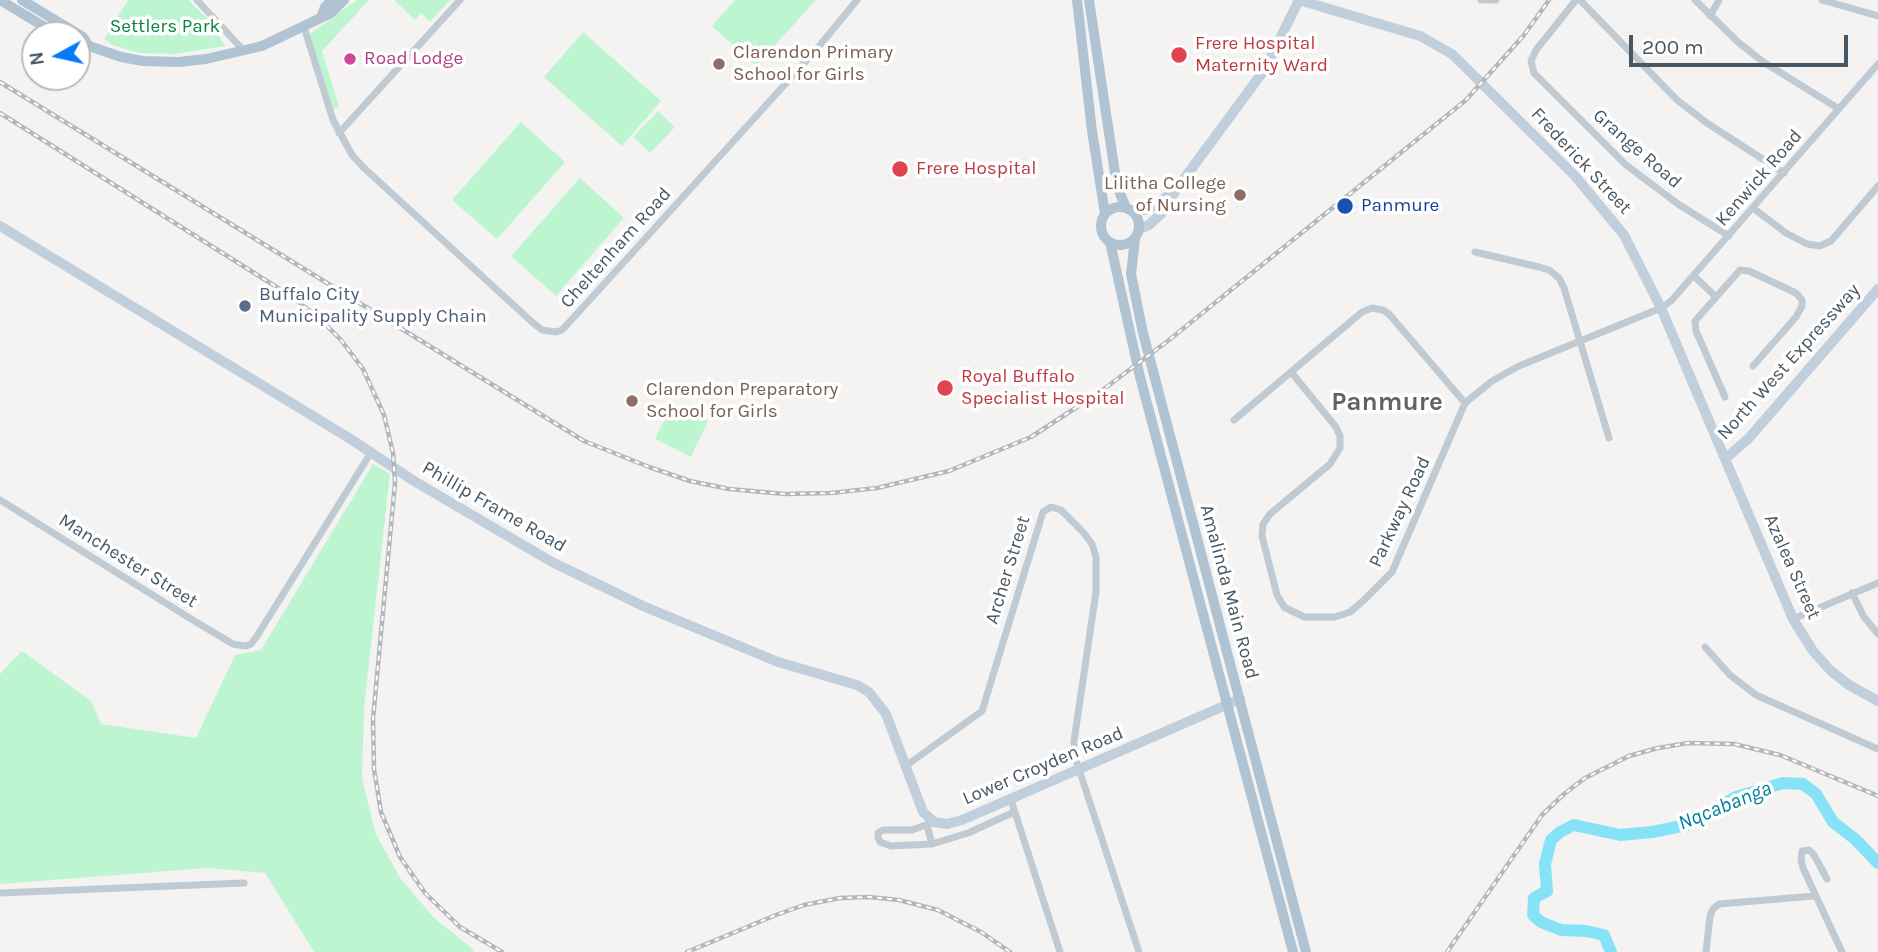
<!DOCTYPE html>
<style>
body{margin:0}
#map{position:relative;width:1878px;height:952px;overflow:hidden;background:#f5f2f2;font-family:Karla,sans-serif}
canvas{display:block}
.north{position:absolute;left:21px;top:21px;width:70px;height:70px;box-sizing:border-box;background:#fff;border:2px solid #b5bcc1;border-radius:50%;rotate:262deg;font-size:19px;font-weight:700;line-height:28px;text-align:center;color:#475763}
.north::after{content:'';display:block;margin:auto;width:24px;height:32px;background:#0679fb;clip-path:polygon(50% 0,100% 100%,50% 72%,0 100%)}
.scale{position:absolute;left:1629px;top:35px;width:219px;height:32px;box-sizing:border-box;border:4px solid #475763;border-top:0;padding-left:9px;font-size:21px;line-height:24px;white-space:nowrap;color:#475763;-webkit-text-stroke:5px #fff;paint-order:stroke}
</style>
<div id="map">
<canvas width="1878" height="952"></canvas>
<div class="north">N</div>
<div class="scale">200 m</div>
</div>
<script>
const g = document.querySelector('canvas').getContext('2d');
g.lineJoin = 'round';
function fill(path, color) {
  g.fillStyle = color;
  g.fill(path, 'evenodd');
}
function poly(rows) {
  const path = new Path2D();
  for (const r of rows) {
    if (r.length === 3) {
      path.moveTo(r[0] + r[2], r[1]);
      path.arc(r[0], r[1], r[2], 0, 2 * Math.PI);
      continue;
    }
    path.moveTo(r[0], r[1]);
    for (let i = 2; i < r.length; i += 2) path.lineTo(r[i], r[i + 1]);
  }
  return path;
}
function strokePath(path, color, width, dash) {
  g.strokeStyle = color;
  g.lineWidth = width;
  g.lineCap = dash ? 'butt' : 'round';
  g.setLineDash(dash || []);
  g.stroke(path);
}
function label(font, color, halo, rows, align = 'center') {
  g.font = font + ' Karla,sans-serif';
  g.lineWidth = 7;
  g.setLineDash([]);
  g.textBaseline = 'middle';
  g.strokeStyle = halo;
  g.fillStyle = color;
  for (const [text, x, y, turn = 0] of rows) {
    g.save();
    g.translate(x, y);
    g.rotate((+turn || 0) * Math.PI / 180);
    g.textAlign = isNaN(turn) ? turn : align;
    if (halo) g.strokeText(text, 0, 0);
    g.fillText(text, 0, 0);
    g.restore();
  }
}
fill(poly([
 [128,0,188,0,210,21,225,46,175,54,139,53,113,45,104,39],
 [357,0,369,0,322,51,339,107,333,109,310,34],
 [394,0,450,0,430,22,421,13,415,20],
 [735,0,816,0,756,66,712,26],
 [583,32,661,101,622,146,544,77],
 [658,111,675,127,650,153,633,137],
 [521,122,565,162,497,239,452,200],
 [580,178,624,218,556,296,511,256],
 [672,404,708,421,691,457,655,439],
 [373,464,390,474,364,708,362,777,375,832,400,878,433,917,473,949,473,952,314,952,265,873,208,868,0,884,0,674,22,651,91,701,101,724,196,738,235,655,261,650]
]), '#bef5d1');
strokePath(poly([
 [1611,952,1604,935,1586,931,1561,930,1541,922,1533,915,1534,898,1547,891,1545,864,1551,840,1560,832,1574,825,1620,835,1652,832,1687,825,1736,797,1783,783,1803,784,1816,794,1833,822,1855,839,1878,863]
]), '#86e3f7', 12);
strokePath(poly([
 [197,0,244,51],
 [1481,0,1496,0],
 [1576,0,1536,50,1531,61,1534,73,1626,165,1678,204,1729,236],
 [1580,0,1677,100,1707,123,1784,173],
 [1695,0,1738,42,1762,61,1839,109],
 [1822,0,1878,16],
 [1710,16,1719,0],
 [304,27,333,120,352,155,363,167,532,322,542,330,556,332,562,330,586,304,816,50,857,0],
 [339,133,460,0],
 [1753,208,1786,233,1807,244,1820,246,1831,241,1878,186],
 [1475,252,1539,267,1549,270,1559,278,1564,288,1609,438],
 [1695,277,1715,296],
 [1291,372,1336,427,1340,436,1340,448,1330,464,1270,514,1263,524,1262,536,1277,595,1284,607,1304,617,1335,617,1350,612,1363,601,1392,572,1465,403,1492,381,1519,366,1661,308,1671,301,1878,64],
 [1725,397,1696,331,1695,321,1740,270,1749,271,1796,293,1802,300,1802,306,1796,317,1753,366],
 [1234,420,1362,312,1372,308,1383,310,1389,314,1465,403],
 [0,500,196,622,233,644,246,646,251,644,257,636,370,454],
 [1852,593,1864,617,1878,634],
 [1793,619,1878,583],
 [1705,647,1730,675,1756,695,1878,749],
 [907,765,982,711,1043,512,1051,507,1061,510,1083,532,1092,544,1096,557,1096,592,1074,741,1074,754,1139,952],
 [1011,800,1060,952],
 [934,822,912,830,883,830,878,833,878,837,880,842,891,846,932,844,968,833,1014,812],
 [927,825,932,844],
 [1827,879,1814,855,1809,850,1802,851,1801,860,1803,868,1842,952],
 [0,893,244,883],
 [1706,952,1710,916,1713,909,1719,904,1814,896]
]), '#bfcad3', 7);
strokePath(poly([
 [1130,210,1147,210,1170,194],
 [0,226,349,438,414,481,552,562,643,606,778,662,857,685,869,692,886,714,923,812,934,822,947,824,962,820,1240,699],
 [1139,229,1149,225,1162,213,1178,187,1265,69,1299,0,1420,36,1452,54,1575,176,1624,235,1661,308,1793,619,1813,651,1831,671,1849,685,1878,701],
 [1725,459,1749,438,1878,289]
]), '#c1cedb', 10);
strokePath(poly([
 [0,0,58,35],
 [22,0,83,37,89,46],
 [1077,0,1092,131,1105,214],
 [1089,0,1117,186,1126,208],
 [322,15,325,7,332,0],
 [77,45,89,46,121,57,143,61,179,62,206,59,262,46,331,13,344,0],
 [1120,226,19],
 [1135,239,1131,274,1143,333,1306,952],
 [1110,242,1140,377,1293,952]
]), '#b0c3d3', 10);
const rail = poly([
 [0,82,584,441,649,467,690,481,729,489,785,494,831,493,877,488,949,471,1031,437,1100,392,1169,340,1466,100,1524,35,1549,0],
 [0,113,294,298,324,323,341,340,363,369,384,415,393,453,395,483,373,719,374,769,381,812,400,857,425,893,460,927,502,952],
 [687,952,776,915,804,905,840,898,869,897,899,900,938,910,981,932,1010,952],
 [1447,952,1542,815,1564,794,1585,778,1629,756,1658,748,1688,743,1734,744,1780,755,1878,796]
]);
strokePath(rail, '#b4b8bd', 4.5);
strokePath(rail, '#fff', 2, [5]);
for (const [x, y, r, color] of [
 [1179,55,9,"#e0444e"],
 [350,59,7,"#d1479c"],
 [719,64,7,"#8d6e63"],
 [900,169,9,"#e0444e"],
 [1240,195,7,"#8d6e63"],
 [1345,206,9,"#1a4fb4"],
 [245,306,7,"#5c6f8a"],
 [945,388,9,"#e0444e"],
 [632,401,7,"#8d6e63"]
]) {
  const dot = new Path2D();
  dot.arc(x, y, r, 0, 2 * Math.PI);
  g.fillStyle = color;
  g.fill(dot);
  strokePath(dot, '#fff', 2.5);
}
label('19px', '#0c8344', '#fff', [
 ["Settlers Park",165,27]
]);
label('19px', '#be3a42', '#fff', [
 ["Frere Hospital",1195,44],
 ["Maternity Ward",1195,66],
 ["Frere Hospital",916,169],
 ["Royal Buffalo",961,377],
 ["Specialist Hospital",961,399]
], 'left');
label('19px', '#785e54', '#fff', [
 ["Clarendon Primary",733,53],
 ["School for Girls",733,75],
 ["Lilitha College",1226,184,"right"],
 ["of Nursing",1226,206,"right"],
 ["Clarendon Preparatory",646,390],
 ["School for Girls",646,412]
], 'left');
label('19px', '#b23c85', '#fff', [
 ["Road Lodge",364,59]
], 'left');
label('19px', '#475763', '#fff', [
 ["Grange Road",1637,149,41],
 ["Frederick Street",1581,161,47],
 ["Kenwick Road",1759,178,-49],
 ["Cheltenham Road",616,248,-48],
 ["North West Expressway",1789,362,-48],
 ["Phillip Frame Road",494,507,30],
 ["Parkway Road",1400,512,-65],
 ["Manchester Street",128,561,32],
 ["Azalea Street",1792,567,66],
 ["Archer Street",1008,570,-73],
 ["Amalinda Main Road",1229,592,75],
 ["Lower Croyden Road",1043,766,-23]
]);
label('19px', '#164399', '#fff', [
 ["Panmure",1361,206]
], 'left');
label('19px', '#4e5e75', '#fff', [
 ["Buffalo City",259,295],
 ["Municipality Supply Chain",259,317]
], 'left');
label('italic 21px', '#03809b', '#fff', [
 ["Nqcabanga",1725,806,-22]
]);
label('bold 26px', '#5e6368', '#fff', [
 ["Panmure",1387,403]
]);
</script>
